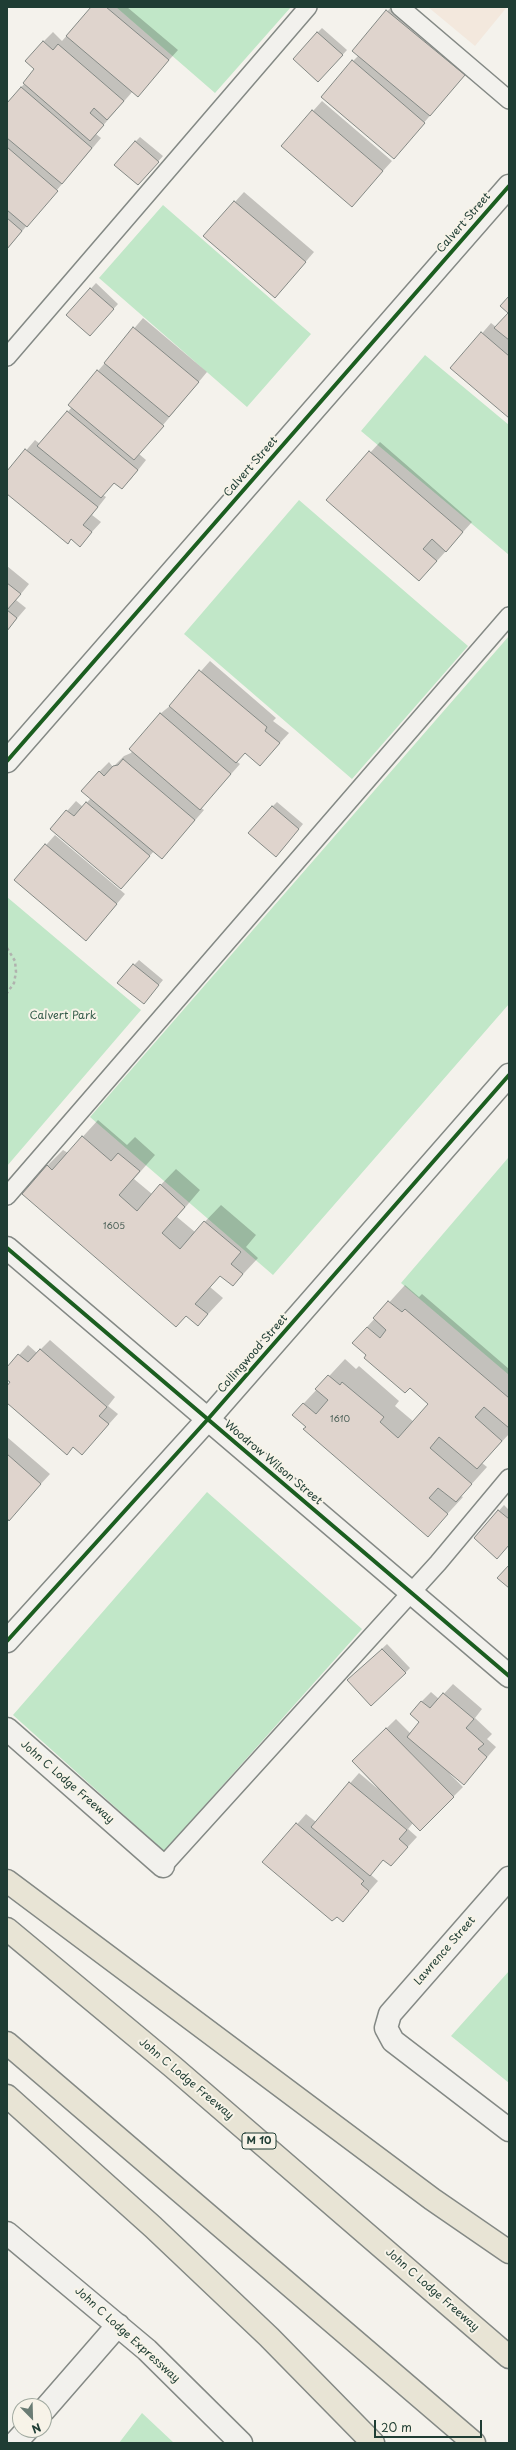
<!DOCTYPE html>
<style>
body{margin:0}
#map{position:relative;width:516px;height:2450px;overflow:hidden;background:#f4f2ec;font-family:"Playpen Sans",sans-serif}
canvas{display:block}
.frame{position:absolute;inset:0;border:8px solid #1f3d34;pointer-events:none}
.north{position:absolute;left:12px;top:2398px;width:40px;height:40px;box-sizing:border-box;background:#f7f3e8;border:1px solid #a1aaa0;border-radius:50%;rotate:157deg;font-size:11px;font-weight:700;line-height:16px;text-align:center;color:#1f3d34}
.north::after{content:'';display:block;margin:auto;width:14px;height:18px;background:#6a7c74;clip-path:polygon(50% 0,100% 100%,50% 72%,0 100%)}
.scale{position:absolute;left:374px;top:2420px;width:108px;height:18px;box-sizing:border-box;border:2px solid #1f3d34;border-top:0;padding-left:5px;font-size:12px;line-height:14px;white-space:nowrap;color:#1f3d34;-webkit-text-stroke:3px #f7f3e8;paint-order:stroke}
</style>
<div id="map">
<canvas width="516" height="2450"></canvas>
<div class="frame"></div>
<div class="north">N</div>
<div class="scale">20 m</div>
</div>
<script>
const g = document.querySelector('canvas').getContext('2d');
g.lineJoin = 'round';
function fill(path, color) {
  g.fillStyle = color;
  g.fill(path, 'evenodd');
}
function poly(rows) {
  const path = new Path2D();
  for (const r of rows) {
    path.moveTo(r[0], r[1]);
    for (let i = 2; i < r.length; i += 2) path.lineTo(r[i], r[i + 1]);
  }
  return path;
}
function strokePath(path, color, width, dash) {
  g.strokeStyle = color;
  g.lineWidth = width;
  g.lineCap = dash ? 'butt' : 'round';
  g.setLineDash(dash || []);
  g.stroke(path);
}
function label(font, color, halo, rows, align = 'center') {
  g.font = font + ' "Playpen Sans",sans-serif';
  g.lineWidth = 4;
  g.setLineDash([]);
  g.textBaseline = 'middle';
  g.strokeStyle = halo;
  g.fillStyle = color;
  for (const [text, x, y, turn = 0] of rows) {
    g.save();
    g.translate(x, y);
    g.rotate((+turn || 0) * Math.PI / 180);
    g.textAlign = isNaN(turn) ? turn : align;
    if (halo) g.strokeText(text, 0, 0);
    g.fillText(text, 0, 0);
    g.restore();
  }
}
fill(poly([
 [428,7,507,7,475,46]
]), '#f3e8dd');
fill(poly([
 [116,7,291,7,215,93],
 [163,205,311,334,247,407,99,278],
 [425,355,509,425,509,555,361,431],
 [299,500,468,646,352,779,184,634],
 [509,636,509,1004,273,1275,90,1117],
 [7,897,141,1010,7,1166],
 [508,1158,509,1158,509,1375,401,1283],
 [207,1492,362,1629,164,1851,13,1715],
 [509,1971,509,2083,451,2036],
 [142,2413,174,2443,119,2443]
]), '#c1e7c8');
fill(poly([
 [92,7,127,7,178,50,138,95,133,91,112,115,96,134,101,138,7,249,7,105,36,69,43,42,53,32,62,41],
 [391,7,403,7,473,65,394,158,353,61,359,55,354,51],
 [322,28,347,50,323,76,317,33],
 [322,101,392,161,352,205,313,111],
 [140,137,163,156,143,179,135,142],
 [244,192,314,252,284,287,204,236],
 [96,283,118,304,95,329,67,315],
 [509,313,509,417,452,368,491,323,496,327],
 [143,318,207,372,139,454,146,460,131,479,122,488,115,482,103,495,106,497,92,515,101,522,80,545,7,492,7,473,35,440,40,444,72,407,98,371],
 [380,442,472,522,428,571,327,500],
 [7,566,29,584,16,600,26,608,7,630],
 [210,661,276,718,273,721,289,733,260,765,245,752,236,761,240,764,201,808,204,810,171,848,154,851,121,888,51,829,76,801,83,807,91,798,99,772,109,762,113,767,124,756,131,753,160,714,171,705],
 [277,802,303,824,281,851,272,807],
 [55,835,125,894,95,930,16,879],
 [139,960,163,980,144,1003,134,965],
 [98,1120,127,1145,135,1137,155,1155,134,1179,152,1194,176,1169,200,1190,177,1217,195,1232,221,1205,256,1235,246,1247,258,1258,233,1285,221,1275,210,1287,223,1298,198,1325,187,1315,176,1326,47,1166,63,1150,68,1153],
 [405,1285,419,1297,422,1294,509,1369,509,1434,482,1463,487,1467,461,1496,463,1497,428,1535,293,1415,345,1359,356,1369,359,1366,399,1401,395,1406,414,1422,430,1404,368,1355,367,1327],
 [50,1340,115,1397,108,1406,118,1414,82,1454,7,1402,7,1387,11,1382,7,1378,7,1369,28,1345,37,1353],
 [7,1437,50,1474,9,1519,7,1517],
 [504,1505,509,1510,509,1544,475,1538],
 [387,1644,410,1668,405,1673,354,1675],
 [453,1684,482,1709,475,1718,492,1734,487,1739,496,1747,464,1784,449,1773,463,1787,420,1830,413,1823,408,1829,417,1837,391,1865,384,1859,370,1874,378,1881,343,1921,264,1862,306,1814,316,1822,359,1773,378,1789,353,1761,396,1719,410,1733,420,1722,411,1714,422,1701,431,1692,439,1699]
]), '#0003');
const building = poly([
 [91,7,106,7,169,60,138,97,66,36,91,7],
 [386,10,465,75,430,116,352,51,386,10],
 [317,32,343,55,318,82,293,59,317,32],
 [43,41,53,50,58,44,124,101,107,120,94,108,90,113,104,125,90,141,23,83,34,69,25,61,43,41],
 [352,60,425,123,394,159,321,97,352,60],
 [21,87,92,148,62,184,7,138,7,103,21,87],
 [312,110,383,171,352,207,281,146,312,110],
 [135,141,159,162,138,185,114,165,135,141],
 [7,147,58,191,27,227,7,210,7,147],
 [234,201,306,262,275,298,203,236,234,201],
 [7,218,22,231,7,249,7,218],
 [90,288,114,309,90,336,66,315,90,288],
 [509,296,509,340,494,328,508,313,500,306,509,296],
 [133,327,199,382,169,417,104,363,133,327],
 [481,332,509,356,509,418,450,368,481,332],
 [97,370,164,426,134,460,68,405,97,370],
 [67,411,138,470,122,489,114,483,101,498,37,446,67,411],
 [25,449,98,507,83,525,92,532,80,547,71,539,68,544,7,494,7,471,25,449],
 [369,451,463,532,446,552,432,539,423,549,437,561,419,581,326,500,369,451],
 [7,583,21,594,7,610,17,618,7,631,7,583],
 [199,670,267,727,265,731,280,743,260,766,245,753,236,763,169,706,199,670],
 [160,713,231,774,200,810,129,749,160,713],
 [123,759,195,820,162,859,81,791,99,771,104,776,113,766,118,765,123,759],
 [86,802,150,856,121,889,50,829,66,810,74,816,86,802],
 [272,806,299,829,276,857,248,833,272,806],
 [45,844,117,904,86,941,14,880,45,844],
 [133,964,159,985,144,1004,117,983,133,964],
 [82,1136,111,1161,118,1153,140,1171,119,1195,137,1211,160,1184,185,1207,162,1233,180,1249,204,1221,241,1252,231,1264,243,1274,233,1286,220,1276,195,1304,208,1314,198,1326,186,1316,176,1327,22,1194,47,1165,52,1170,82,1136],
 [388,1301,402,1312,405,1309,509,1398,509,1428,484,1407,475,1417,502,1441,477,1469,439,1437,430,1448,472,1484,456,1502,438,1488,429,1498,448,1514,428,1537,303,1429,306,1427,292,1415,303,1403,316,1414,328,1400,315,1389,328,1375,340,1385,342,1382,384,1417,380,1422,398,1438,428,1404,410,1388,405,1393,364,1358,366,1355,352,1343,367,1327,380,1338,386,1330,373,1318,388,1301],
 [40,1349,107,1407,99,1416,109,1424,82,1455,73,1447,67,1455,7,1403,7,1386,10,1382,7,1380,7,1367,18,1354,28,1362,40,1349],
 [7,1454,41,1484,9,1521,7,1518,7,1454],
 [498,1510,509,1519,509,1545,497,1559,474,1538,498,1510],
 [509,1565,509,1588,497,1578,509,1565],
 [382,1649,406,1673,371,1706,347,1680,382,1649],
 [443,1693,474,1719,466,1728,484,1744,478,1749,487,1757,464,1785,407,1737,419,1722,410,1714,421,1701,430,1708,443,1693],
 [386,1728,454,1797,420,1831,352,1761,386,1728],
 [349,1782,407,1830,399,1839,408,1847,391,1866,383,1860,370,1876,311,1827,349,1782],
 [296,1823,364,1881,361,1884,369,1891,343,1922,337,1917,332,1921,262,1862,296,1823]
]);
fill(building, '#dfd4cd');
strokePath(building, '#848985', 1);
const service = poly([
 [400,7,509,100],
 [7,357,308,7],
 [7,1196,509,616],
 [163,1866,438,1563,509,1478]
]);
const minor = poly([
 [7,1248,509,1676],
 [7,1641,208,1419,509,1075],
 [7,1729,163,1866],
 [509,1878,390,2014,386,2028,393,2041,509,2130],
 [7,2233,147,2350,241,2443],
 [44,2410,118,2325],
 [15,2443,27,2430]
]);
const tertiary = poly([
 [7,761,509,186]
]);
const motorway = poly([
 [7,1881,432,2199,509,2252],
 [7,1929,173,2067,509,2357],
 [7,2043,474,2443],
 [7,2096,153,2227,269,2337,373,2443]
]);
strokePath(service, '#848985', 20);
strokePath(minor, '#848985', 25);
strokePath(tertiary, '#848985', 25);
strokePath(motorway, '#848985', 25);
strokePath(poly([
 [7,948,15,961,16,972,14,983,7,993]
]), '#b0b2ae', 2.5, [3, 3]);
strokePath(service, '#f2f1ed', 17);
strokePath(minor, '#f2f1ed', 22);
strokePath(tertiary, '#f2f1ed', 22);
strokePath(motorway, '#e8e4d5', 22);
strokePath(poly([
 [7,761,509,186],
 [7,1248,509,1676],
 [7,1641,208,1419,509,1075]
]), '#1b5e20', 4);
label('9px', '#4f635a', null, [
 ["1605",114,1227],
 ["1610",340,1420]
]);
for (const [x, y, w] of [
 [259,2141,34]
]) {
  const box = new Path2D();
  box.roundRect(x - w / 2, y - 8, w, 16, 3);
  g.fillStyle = '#f7f3e8';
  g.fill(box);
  strokePath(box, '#1f3d34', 1);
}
label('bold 10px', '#1f3d34', null, [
 ["M 10",259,2141]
]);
label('11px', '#1f3d34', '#f7f3e8', [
 ["Calvert Street",464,223,-49],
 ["Calvert Street",251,467,-49],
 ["Collingwood Street",253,1354,-49],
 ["Woodrow Wilson Street",273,1463,40],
 ["John C Lodge Freeway",67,1782,41],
 ["Lawrence Street",445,1951,-49],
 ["John C Lodge Freeway",186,2079,40],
 ["John C Lodge Freeway",432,2290,41],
 ["John C Lodge Expressway",127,2335,42]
]);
label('11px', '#375d4c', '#f7f3e8', [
 ["Calvert Park",63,1016]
]);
</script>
